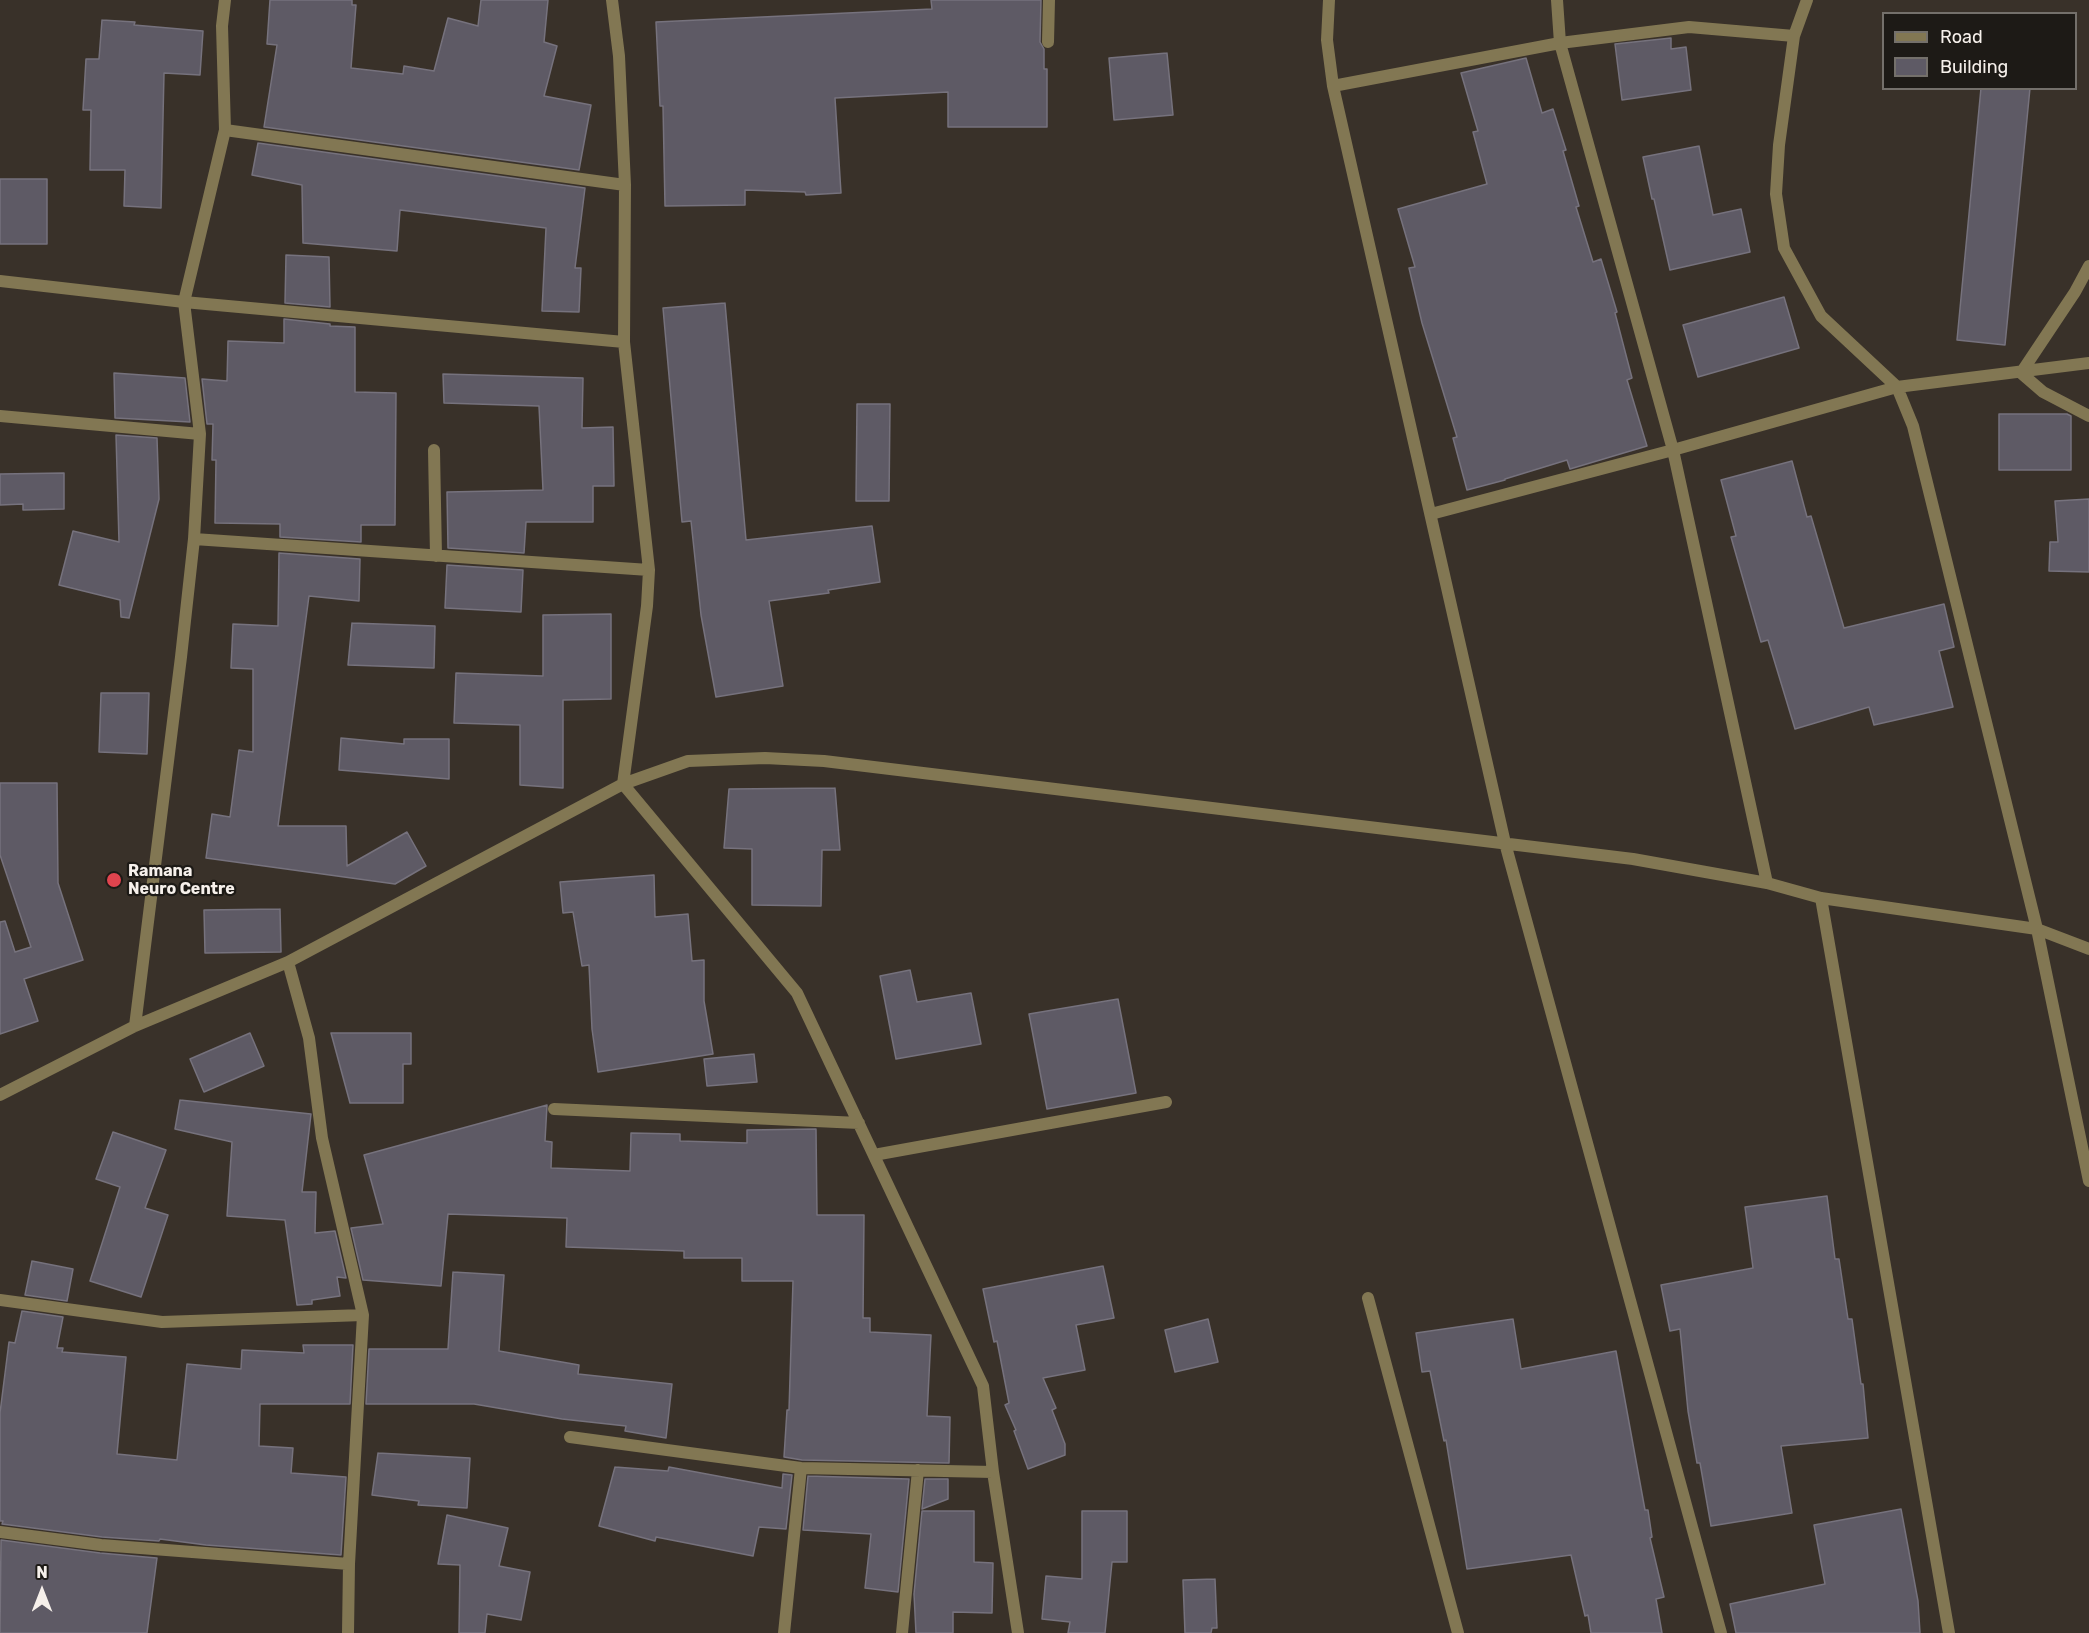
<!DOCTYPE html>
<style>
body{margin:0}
#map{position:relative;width:2089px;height:1633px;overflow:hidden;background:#393129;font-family:Rubik,sans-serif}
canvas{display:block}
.legend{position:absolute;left:1882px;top:12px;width:195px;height:78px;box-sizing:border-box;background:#1d1a16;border:2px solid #74706b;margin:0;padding:8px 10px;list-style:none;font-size:18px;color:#f6f0eb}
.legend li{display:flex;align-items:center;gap:12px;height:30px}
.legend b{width:30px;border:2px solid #74706b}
.north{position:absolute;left:12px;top:1561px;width:60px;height:60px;-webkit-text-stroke:4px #1d1a16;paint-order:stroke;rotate:0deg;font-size:16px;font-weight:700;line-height:24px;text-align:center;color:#f6f0eb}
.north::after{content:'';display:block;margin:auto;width:21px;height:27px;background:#f6f0eb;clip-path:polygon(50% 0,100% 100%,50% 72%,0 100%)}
</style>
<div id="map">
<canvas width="2089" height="1633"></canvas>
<ul class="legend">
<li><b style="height:8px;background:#827753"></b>Road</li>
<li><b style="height:16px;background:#5e5a65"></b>Building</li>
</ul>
<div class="north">N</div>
</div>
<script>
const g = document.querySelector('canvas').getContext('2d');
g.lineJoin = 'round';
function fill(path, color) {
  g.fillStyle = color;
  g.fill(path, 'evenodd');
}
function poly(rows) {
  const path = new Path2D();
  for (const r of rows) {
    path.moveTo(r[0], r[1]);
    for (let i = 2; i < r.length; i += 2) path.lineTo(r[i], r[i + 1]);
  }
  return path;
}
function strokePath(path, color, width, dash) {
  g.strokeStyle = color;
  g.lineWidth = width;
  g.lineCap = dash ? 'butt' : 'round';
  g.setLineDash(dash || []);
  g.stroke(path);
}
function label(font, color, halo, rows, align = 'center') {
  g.font = font + ' Rubik,sans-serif';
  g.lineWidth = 4.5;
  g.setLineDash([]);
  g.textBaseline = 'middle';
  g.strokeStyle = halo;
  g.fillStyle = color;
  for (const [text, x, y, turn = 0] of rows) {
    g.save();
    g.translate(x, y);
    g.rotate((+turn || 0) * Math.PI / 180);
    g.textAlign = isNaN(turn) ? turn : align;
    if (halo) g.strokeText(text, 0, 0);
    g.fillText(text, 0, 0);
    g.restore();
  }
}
const building = poly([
 [270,0,352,0,352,5,356,5,351,68,403,74,404,66,434,71,448,18,478,26,481,0,548,0,544,42,557,46,544,96,591,105,579,170,264,127,277,45,267,44,270,0],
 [931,0,1041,0,1040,42,1044,49,1044,69,1047,69,1047,127,948,127,948,92,835,98,841,193,806,195,805,192,745,190,745,205,665,206,663,106,660,106,656,22,932,9,931,0],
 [102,20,135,22,134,25,203,31,200,75,164,73,161,208,124,206,125,170,90,170,91,110,83,110,86,59,99,59,102,20],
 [1671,38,1671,49,1686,47,1691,90,1622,100,1615,44,1671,38],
 [1167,53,1173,115,1114,120,1109,58,1167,53],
 [1526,58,1542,113,1553,109,1566,150,1563,151,1579,206,1576,207,1593,262,1601,259,1617,312,1615,313,1632,378,1627,380,1647,446,1570,469,1567,460,1505,479,1505,480,1467,490,1453,438,1457,437,1422,323,1409,268,1415,267,1398,209,1487,184,1473,132,1478,131,1461,73,1526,58],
 [1981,88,2030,88,2005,345,1957,340,1981,88],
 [258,143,585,188,575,268,581,268,579,312,542,311,546,228,400,210,397,251,303,243,302,185,252,175,258,143],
 [1699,146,1713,215,1741,209,1750,252,1670,270,1654,199,1652,199,1643,157,1699,146],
 [0,179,47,179,47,244,0,244,0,179],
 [286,255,329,257,330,307,285,303,286,255],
 [1784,297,1799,348,1698,377,1683,325,1784,297],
 [725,303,746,540,872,526,880,582,828,590,829,593,769,601,783,686,716,697,701,615,691,521,682,522,663,308,725,303],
 [284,319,330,324,330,326,355,327,355,392,396,393,395,525,361,525,361,542,280,537,280,524,215,523,216,460,212,460,213,424,207,424,202,379,227,381,228,341,284,343,284,319],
 [114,373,185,378,190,422,115,418,114,373],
 [443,374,583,378,582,428,613,427,614,486,593,486,593,522,526,522,524,553,448,548,447,492,543,490,539,406,444,403,443,374],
 [857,404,890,404,889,501,856,501,857,404],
 [1999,414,2067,414,2071,416,2071,470,1999,470,1999,414],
 [116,435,157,438,159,499,129,618,121,617,120,600,59,585,73,531,119,542,116,435],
 [1792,461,1807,517,1811,516,1844,628,1944,604,1954,647,1939,651,1953,707,1874,725,1869,707,1795,729,1768,640,1761,642,1731,537,1736,536,1721,480,1792,461],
 [64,473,64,509,23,510,23,504,0,505,0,474,64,473],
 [2089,499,2089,572,2049,571,2050,542,2058,542,2055,501,2089,499],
 [279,553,360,559,359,601,309,596,278,826,346,826,347,866,407,832,426,866,395,884,206,858,212,814,230,817,239,750,253,752,253,669,231,668,233,624,278,626,279,553],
 [447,565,523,570,521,612,445,608,447,565],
 [611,614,611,699,563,700,563,788,520,785,520,725,454,723,456,673,543,676,543,615,611,614],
 [352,623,435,626,434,668,348,665,352,623],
 [101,693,149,693,147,754,99,752,101,693],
 [341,738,404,744,404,739,449,739,449,779,339,770,341,738],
 [0,783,57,783,58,883,83,960,24,979,38,1021,0,1034,0,922,5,921,15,952,31,947,0,855,0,783],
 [835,788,840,850,822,850,821,906,752,905,752,849,724,848,729,789,835,788],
 [654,875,655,917,688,914,692,961,704,960,704,1001,713,1054,598,1072,592,1029,589,965,582,966,573,912,563,913,560,882,654,875],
 [280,909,281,952,205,953,204,910,280,909],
 [910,970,917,1002,971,993,981,1044,896,1059,880,976,910,970],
 [1118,999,1136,1093,1047,1109,1029,1014,1118,999],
 [250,1033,264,1066,204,1092,190,1059,250,1033],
 [331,1033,411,1033,411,1064,403,1064,403,1103,350,1103,331,1033],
 [754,1054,757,1082,707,1086,704,1059,754,1054],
 [180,1100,311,1114,302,1192,316,1192,315,1233,335,1231,346,1278,337,1277,340,1296,312,1300,312,1304,297,1305,285,1220,227,1216,232,1142,175,1129,180,1100],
 [547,1105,545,1141,552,1142,551,1168,630,1171,631,1133,680,1134,680,1141,747,1143,747,1130,816,1129,817,1215,864,1215,863,1318,870,1318,870,1332,931,1335,927,1416,950,1417,949,1463,802,1460,784,1457,787,1410,789,1410,793,1281,742,1281,742,1258,684,1258,684,1251,566,1247,567,1218,448,1214,441,1286,363,1280,351,1228,383,1224,364,1155,547,1105],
 [113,1132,166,1150,145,1208,168,1215,141,1297,90,1281,120,1187,96,1179,113,1132],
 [1827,1196,1835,1259,1839,1259,1848,1319,1852,1319,1861,1384,1863,1384,1868,1438,1781,1446,1792,1513,1711,1526,1700,1463,1697,1463,1688,1411,1680,1329,1670,1331,1661,1285,1753,1268,1745,1207,1827,1196],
 [32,1261,73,1269,67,1301,25,1295,32,1261],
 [1103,1266,1114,1318,1076,1325,1085,1370,1043,1378,1056,1408,1052,1410,1065,1444,1065,1455,1028,1469,1014,1431,1016,1430,1005,1405,1009,1403,997,1341,994,1342,983,1289,1103,1266],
 [453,1272,504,1275,499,1351,579,1365,578,1374,672,1384,666,1438,625,1431,626,1426,562,1419,474,1404,366,1404,369,1349,448,1349,453,1272],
 [22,1311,63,1317,57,1348,63,1348,62,1352,126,1357,117,1454,177,1460,187,1364,241,1369,242,1350,304,1353,303,1345,353,1345,350,1404,260,1404,259,1446,293,1448,291,1473,346,1477,341,1555,206,1545,160,1539,159,1541,102,1537,2,1524,3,1521,0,1521,0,1413,9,1342,15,1343,22,1311],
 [1208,1319,1218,1362,1175,1372,1165,1330,1208,1319],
 [1513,1319,1521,1369,1616,1351,1645,1510,1648,1510,1652,1537,1650,1538,1664,1597,1656,1599,1662,1633,1591,1633,1588,1615,1585,1616,1571,1555,1467,1569,1446,1440,1444,1441,1430,1371,1422,1372,1416,1333,1513,1319],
 [378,1453,470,1458,467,1508,418,1505,419,1501,372,1495,378,1453],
 [615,1467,668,1471,669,1467,782,1488,783,1474,792,1475,786,1529,759,1527,753,1556,656,1537,655,1541,599,1526,615,1467],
 [808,1476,909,1479,898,1592,865,1588,871,1534,803,1530,808,1476],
 [925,1479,948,1479,948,1499,922,1509,925,1479],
 [1901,1509,1918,1601,1920,1633,1736,1633,1730,1604,1825,1584,1814,1525,1901,1509],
 [922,1511,974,1511,974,1562,993,1563,992,1613,953,1612,953,1633,916,1633,914,1594,922,1511],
 [1082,1511,1127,1511,1127,1562,1112,1562,1105,1633,1068,1633,1070,1622,1042,1619,1046,1576,1082,1579,1082,1511],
 [447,1515,508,1528,499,1566,530,1572,521,1620,487,1614,485,1633,459,1633,460,1565,438,1564,447,1515],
 [1,1540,100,1553,157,1558,147,1633,0,1633,1,1540],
 [1215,1579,1217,1628,1212,1628,1211,1633,1185,1633,1183,1580,1215,1579]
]);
fill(building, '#5e5a65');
strokePath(building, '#76727d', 1.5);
strokePath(poly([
 [612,0,619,56,625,185,624,342,649,570],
 [1329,0,1327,40,1333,86],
 [1557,0,1560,43,1689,27,1794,36],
 [1807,0,1794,36,1779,145,1776,194,1784,248,1821,316,1897,387,1913,426,2037,929,2089,1181],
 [1048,42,1049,0],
 [225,130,625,185],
 [2089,266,2075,292,2021,373,2043,392,2089,416],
 [0,281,184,302,624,342],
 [0,416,200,434],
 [434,450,436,556],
 [1431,514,1673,450,1897,387,2089,363],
 [194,539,649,570,647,606,623,784,797,993,983,1386,993,1472,1018,1633],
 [1821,898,1949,1633],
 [288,962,309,1038,322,1138,363,1315,349,1564,348,1633],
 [135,1026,181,657,194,539,200,434,184,302,225,130,222,26,225,0],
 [0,1095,135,1026,288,962,623,784,688,761,765,758,824,761,1633,859,1767,883,1821,898,2037,929,2089,949],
 [554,1109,859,1123],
 [874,1155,1166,1102],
 [1368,1298,1458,1633],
 [0,1300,162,1322,363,1315],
 [570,1437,801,1468,993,1472],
 [0,1532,101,1545,349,1564],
 [784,1633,801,1468],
 [902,1633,918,1470],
 [1721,1633,1505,843,1333,86,1560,43,1673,450,1767,883]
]), '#827753', 12);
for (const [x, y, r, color] of [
 [114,880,8,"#e0444e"]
]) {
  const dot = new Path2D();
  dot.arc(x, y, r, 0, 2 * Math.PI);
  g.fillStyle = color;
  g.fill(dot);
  strokePath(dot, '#1d1a16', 2);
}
label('bold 16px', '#f6f0eb', '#1d1a16', [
 ["Ramana",128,871],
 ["Neuro Centre",128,889]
], 'left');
</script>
